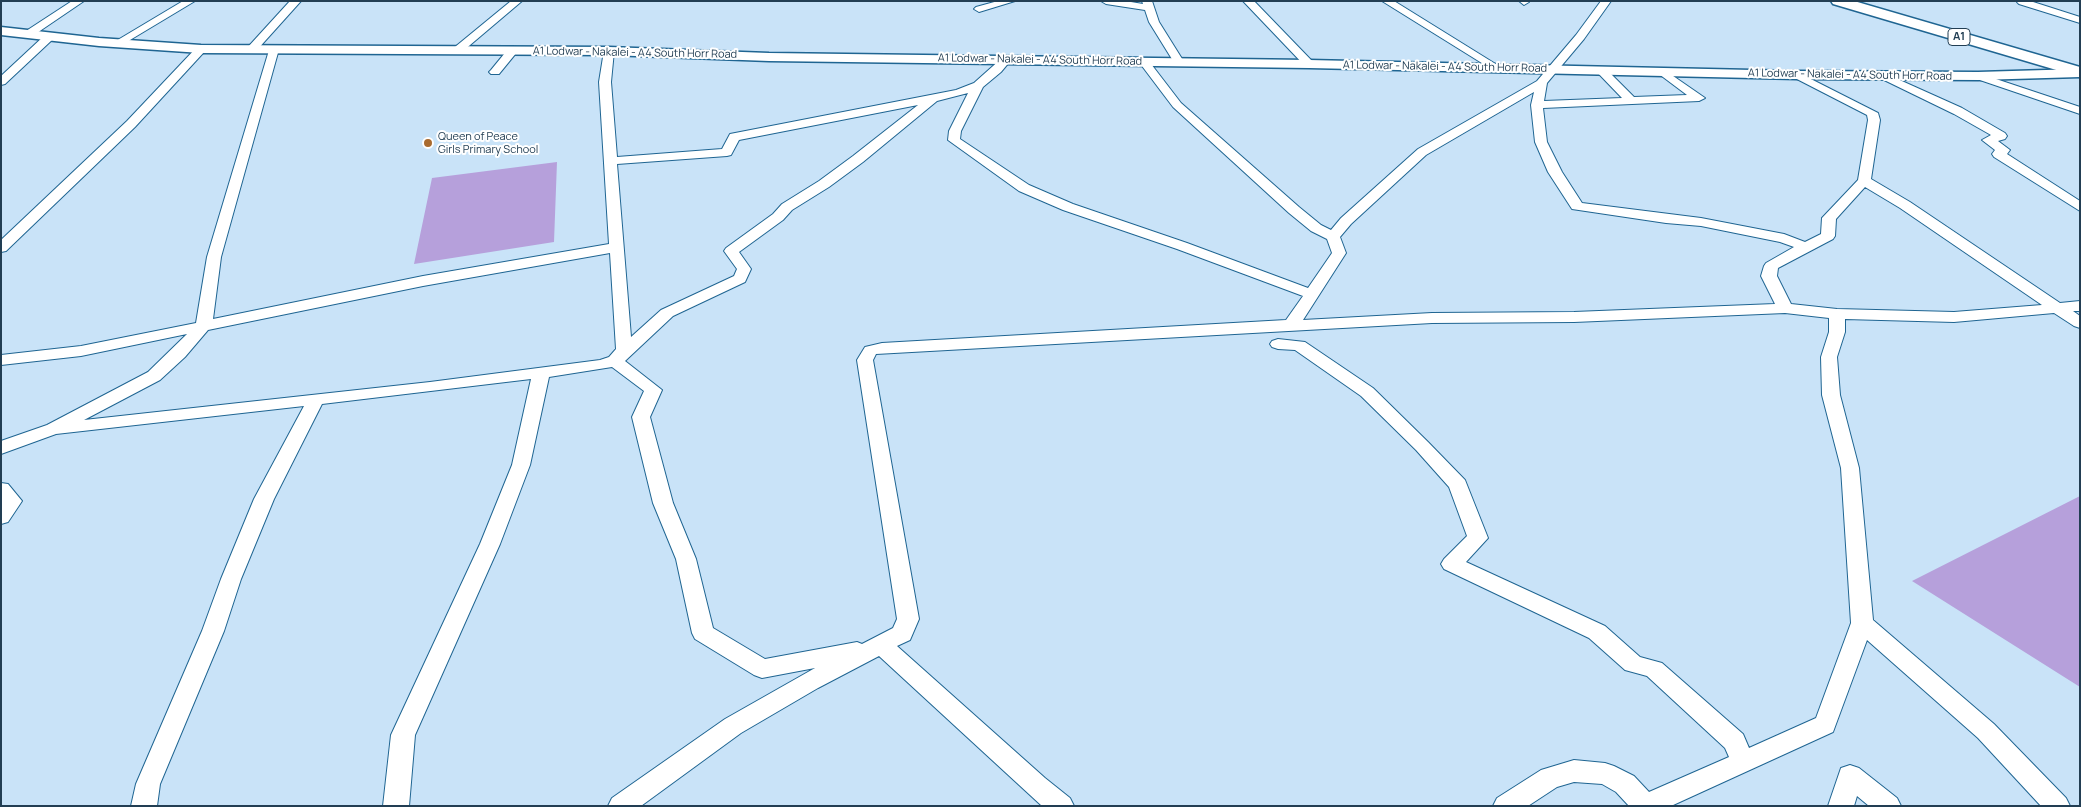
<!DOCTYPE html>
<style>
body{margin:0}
#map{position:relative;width:2081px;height:807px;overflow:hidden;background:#c9e3f8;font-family:Manrope,sans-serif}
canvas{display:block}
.frame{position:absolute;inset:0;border:2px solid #223e53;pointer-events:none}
</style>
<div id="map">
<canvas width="2081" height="807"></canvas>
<div class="frame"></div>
</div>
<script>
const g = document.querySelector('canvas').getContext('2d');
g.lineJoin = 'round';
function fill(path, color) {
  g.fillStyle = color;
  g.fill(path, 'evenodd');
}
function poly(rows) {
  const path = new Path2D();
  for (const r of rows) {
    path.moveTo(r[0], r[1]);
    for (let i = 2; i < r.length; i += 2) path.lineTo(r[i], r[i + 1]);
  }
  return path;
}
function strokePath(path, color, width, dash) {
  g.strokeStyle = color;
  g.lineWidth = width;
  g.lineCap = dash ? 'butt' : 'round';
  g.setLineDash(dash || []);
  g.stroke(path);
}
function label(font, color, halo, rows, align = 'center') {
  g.font = font + ' Manrope,sans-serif';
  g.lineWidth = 4;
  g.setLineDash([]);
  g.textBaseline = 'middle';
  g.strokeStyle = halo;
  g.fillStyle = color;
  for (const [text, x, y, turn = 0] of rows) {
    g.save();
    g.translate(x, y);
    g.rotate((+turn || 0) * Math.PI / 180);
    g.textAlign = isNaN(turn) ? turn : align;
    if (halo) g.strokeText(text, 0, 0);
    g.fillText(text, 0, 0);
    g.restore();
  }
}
fill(poly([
 [557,162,554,242,414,264,432,178],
 [2080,496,2080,687,1912,581]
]), '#b6a0db');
const minor = poly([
 [72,1,84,1,31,37,23,37,22,35,23,33,72,1],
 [183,1,195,1,120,46,112,46,111,44,183,1],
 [290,1,301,1,256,51,248,51,247,49,248,47,290,1],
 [511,1,522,1,463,51,455,51,454,49,455,47,511,1],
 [998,1,1015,1,979,12,974,9,976,7,998,1],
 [1101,1,1125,1,1143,4,1142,1,1152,1,1159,22,1184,62,1183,64,1175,64,1149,22,1145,10,1106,4,1101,1],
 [1243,1,1254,1,1313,62,1314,64,1313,66,1305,66,1243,1],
 [1382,1,1394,1,1502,68,1501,70,1493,70,1382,1],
 [1519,1,1529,1,1529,2,1524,5,1519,1],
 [1601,1,1611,1,1584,39,1547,83,1544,101,1622,98,1596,71,1602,68,1606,69,1634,97,1687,95,1659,74,1657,72,1663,69,1705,98,1699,101,1543,108,1547,142,1562,172,1582,203,1701,218,1784,234,1805,242,1821,234,1822,218,1858,180,1868,120,1867,115,1793,77,1791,75,1793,73,1797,72,1878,113,1880,120,1871,179,1910,202,2060,303,2080,301,2080,311,2073,311,2080,316,2080,328,2074,326,2054,313,1954,322,1845,319,1845,332,1837,357,1840,395,1859,468,1873,620,1994,724,2066,798,2070,806,2041,806,1978,738,1867,640,1833,732,1671,806,1629,806,1616,792,1602,784,1574,782,1557,787,1528,806,1493,806,1497,798,1541,770,1574,760,1605,763,1614,766,1634,776,1649,792,1729,757,1725,748,1647,676,1625,670,1589,638,1444,569,1441,564,1444,559,1467,536,1449,487,1416,450,1361,396,1295,350,1278,349,1272,347,1270,344,1272,341,1278,339,1305,342,1373,388,1428,442,1465,480,1488,538,1466,562,1605,626,1640,657,1662,663,1743,734,1749,748,1816,718,1851,623,1841,468,1822,395,1821,357,1829,332,1829,318,1785,313,1574,322,1432,323,876,354,873,360,919,619,910,640,897,646,1045,778,1070,798,1074,806,1042,806,879,656,818,688,741,733,641,806,608,806,612,798,725,719,815,668,762,678,754,675,695,639,692,633,676,559,653,503,632,417,644,391,612,367,549,377,530,465,500,544,415,735,409,806,383,806,391,735,480,544,512,465,531,379,322,404,274,499,241,579,224,631,160,784,157,806,131,806,136,784,202,631,221,579,254,499,304,406,56,434,1,454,1,441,47,425,148,372,187,334,81,356,1,365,1,355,81,346,196,323,207,257,270,47,278,47,279,49,221,257,213,319,423,276,609,244,599,82,604,51,609,48,614,51,611,82,617,157,722,149,730,134,956,90,974,83,1002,58,1010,58,1011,60,1001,72,983,87,961,131,960,139,1029,185,1073,204,1187,243,1308,288,1332,253,1327,239,1311,231,1289,213,1173,107,1139,62,1140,60,1148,60,1181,103,1299,207,1321,225,1331,230,1341,218,1418,149,1537,81,1576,35,1601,1],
 [1534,92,1531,105,1535,142,1548,172,1572,209,1666,223,1701,226,1780,242,1794,247,1766,263,1764,266,1761,276,1775,304,1574,312,1432,313,1303,320,1346,253,1340,237,1351,224,1426,155,1534,92],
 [968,93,949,131,948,140,1019,191,1063,210,1177,249,1303,296,1286,320,882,343,865,347,857,360,897,619,893,628,862,644,857,642,765,659,713,628,696,559,673,503,650,417,662,390,625,361,673,316,745,282,751,269,739,252,783,220,792,210,829,187,863,162,937,101,968,93],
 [918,105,853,156,819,181,782,204,773,214,726,248,724,251,737,269,734,276,661,310,631,337,617,164,727,156,731,155,739,140,918,105],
 [1865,187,1900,208,2042,305,1954,312,1837,309,1791,304,1777,276,1778,268,1833,239,1835,236,1836,219,1865,187],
 [610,253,616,349,609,357,600,360,430,382,84,420,160,380,185,357,208,330,423,286,610,253],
 [2030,1,2080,17,2080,23,2019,4,2017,2,2030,1],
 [48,35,53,38,52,40,5,84,1,85,1,76,44,36,48,35],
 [201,46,206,49,205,51,135,127,6,251,1,252,1,240,127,121,197,47,201,46],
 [513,47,518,50,517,52,499,74,491,74,489,72,491,70,509,48,513,47],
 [1884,73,1962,108,2005,133,2007,136,2005,139,1998,141,2010,150,2007,154,2080,201,2080,211,1994,157,1992,154,1995,150,1982,140,1991,135,1954,114,1880,78,1878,76,1880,74,1884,73],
 [1978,73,2080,107,2080,114,1974,78,1972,76,1974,74,1978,73],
 [1,483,8,484,22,501,8,522,1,524,1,483],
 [1850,765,1859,768,1897,798,1901,806,1869,806,1857,796,1854,806,1828,806,1841,768,1850,765]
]);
const major = poly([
 [1,27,99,38,201,45,609,47,769,53,1309,60,1797,71,1978,72,2080,69,2080,77,1978,80,1797,79,1309,68,769,61,609,55,201,53,99,46,1,35,1,27]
]);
const highway = poly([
 [1831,1,1854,1,2080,67,2080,77,1833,4,1831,1]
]);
strokePath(minor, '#1f6592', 2);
strokePath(major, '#1f6592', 3);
strokePath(highway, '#1f6592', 3);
fill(minor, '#fff');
fill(major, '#fff');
fill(highway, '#fff');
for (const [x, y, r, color] of [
 [428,143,5,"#a96b30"]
]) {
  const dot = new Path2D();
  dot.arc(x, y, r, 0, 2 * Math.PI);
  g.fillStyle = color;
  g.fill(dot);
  strokePath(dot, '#fff', 2);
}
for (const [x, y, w] of [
 [1959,37,22]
]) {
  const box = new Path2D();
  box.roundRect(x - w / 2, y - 8.5, w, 17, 4);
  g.fillStyle = '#fff';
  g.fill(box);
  strokePath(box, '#223e53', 1);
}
label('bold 11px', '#223e53', null, [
 ["A1",1959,37]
]);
label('11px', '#223e53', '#fff', [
 ["A1 Lodwar - Nakalei - A4 South Horr Road",635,53,1],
 ["A1 Lodwar - Nakalei - A4 South Horr Road",1040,60,1],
 ["A1 Lodwar - Nakalei - A4 South Horr Road",1445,67,1],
 ["A1 Lodwar - Nakalei - A4 South Horr Road",1850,75,1]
]);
label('11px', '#223e53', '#fff', [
 ["Queen of Peace",438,137],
 ["Girls Primary School",438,150]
], 'left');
</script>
